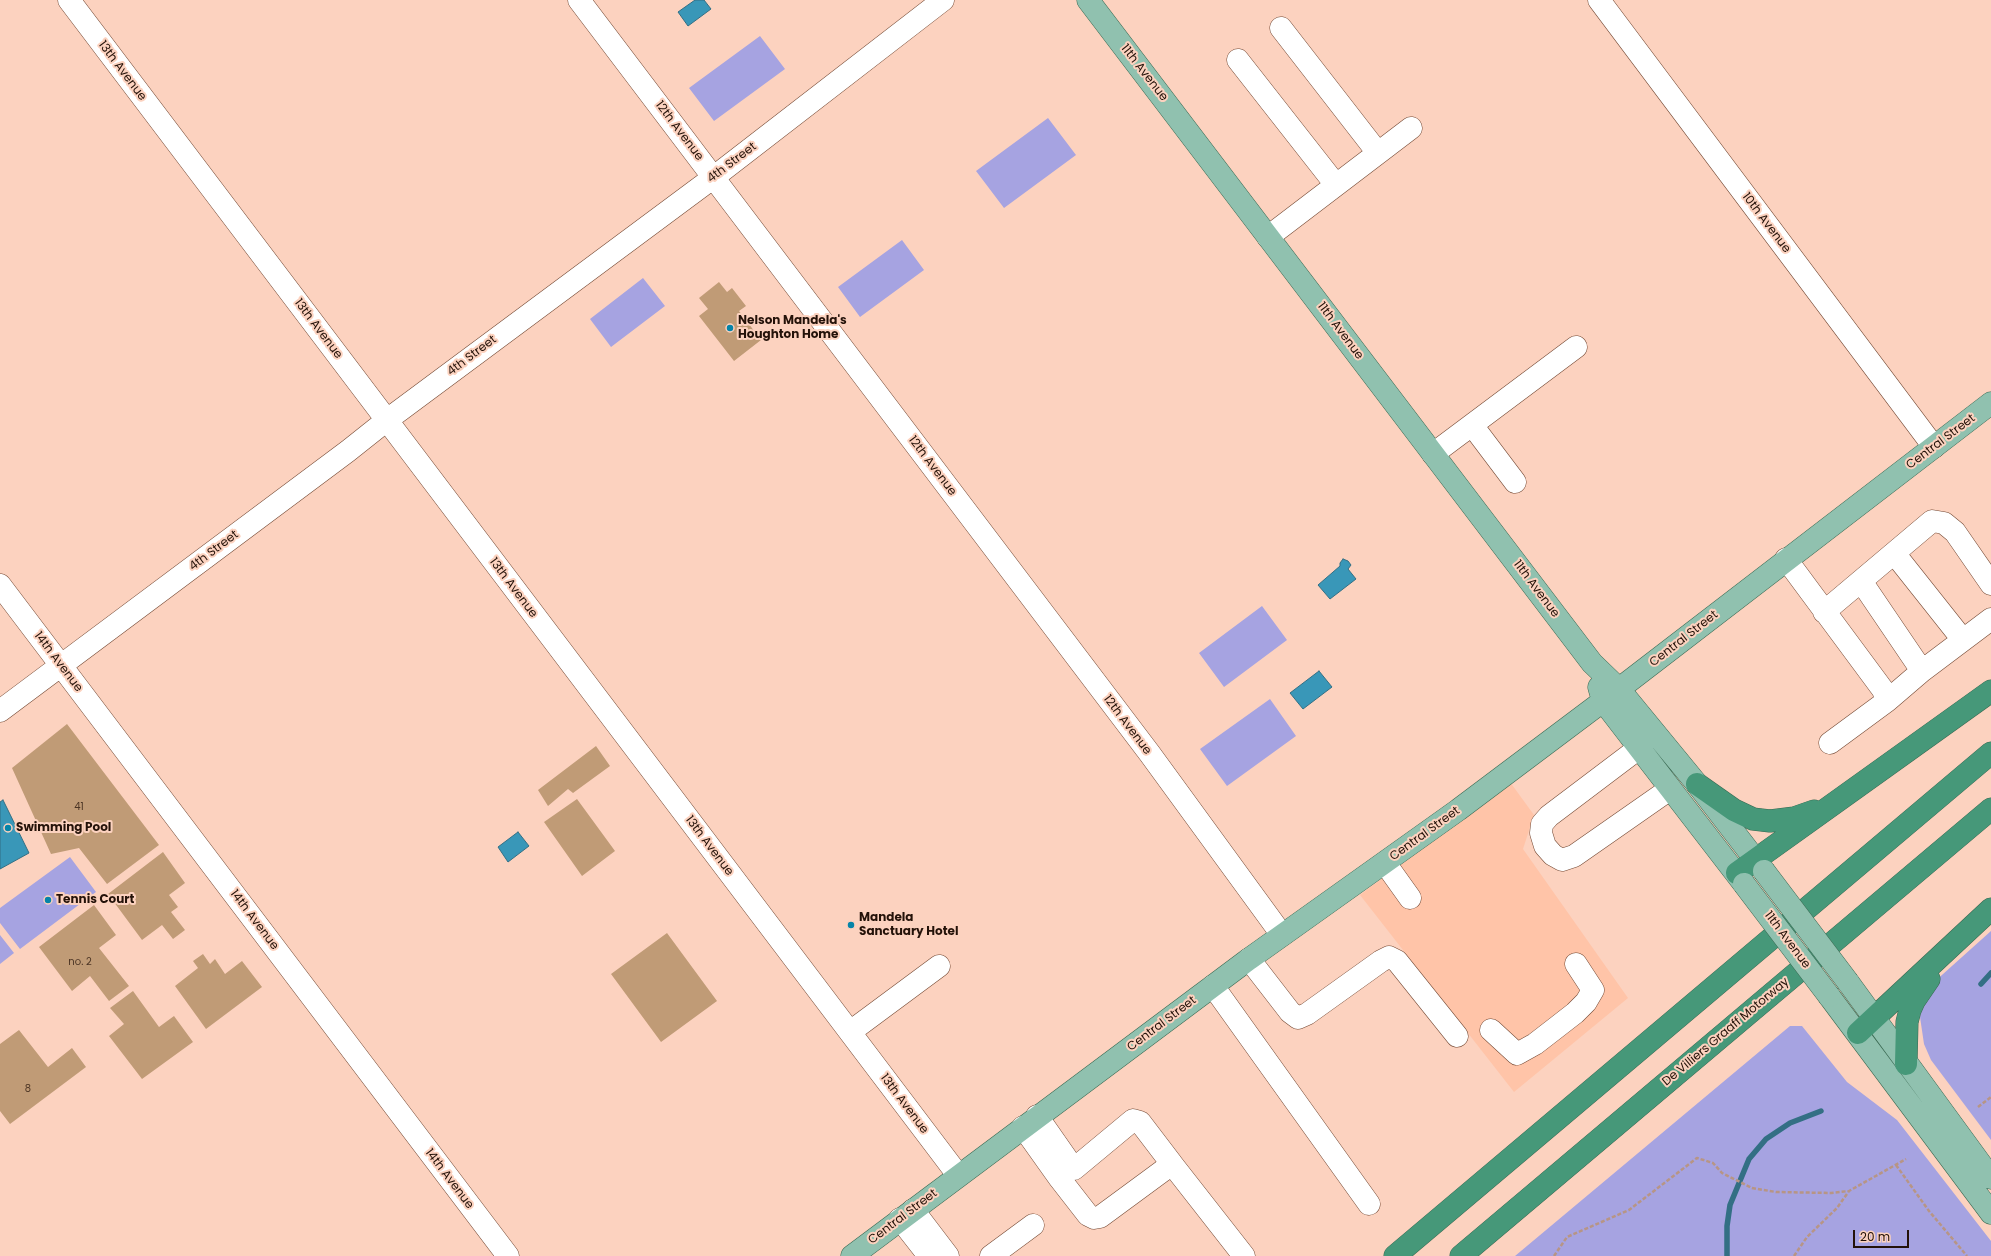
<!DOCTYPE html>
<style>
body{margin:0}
#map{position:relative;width:1991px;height:1256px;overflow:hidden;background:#fcd2bf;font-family:Poppins,sans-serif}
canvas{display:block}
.scale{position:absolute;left:1853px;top:1230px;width:56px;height:18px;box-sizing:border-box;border:2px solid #241209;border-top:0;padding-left:5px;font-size:12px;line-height:14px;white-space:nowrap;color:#241209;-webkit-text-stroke:3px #fcd2bf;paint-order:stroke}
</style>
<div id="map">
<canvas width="1991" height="1256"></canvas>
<div class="scale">20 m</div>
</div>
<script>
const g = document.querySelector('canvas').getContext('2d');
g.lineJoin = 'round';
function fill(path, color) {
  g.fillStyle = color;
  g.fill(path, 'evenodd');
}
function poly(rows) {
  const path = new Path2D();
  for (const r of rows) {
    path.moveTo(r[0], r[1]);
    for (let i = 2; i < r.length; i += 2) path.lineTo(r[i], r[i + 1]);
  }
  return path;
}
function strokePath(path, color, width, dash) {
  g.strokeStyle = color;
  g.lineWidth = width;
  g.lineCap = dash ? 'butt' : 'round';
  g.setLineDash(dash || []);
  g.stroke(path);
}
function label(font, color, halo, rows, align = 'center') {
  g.font = font + ' Poppins,sans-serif';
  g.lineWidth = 4;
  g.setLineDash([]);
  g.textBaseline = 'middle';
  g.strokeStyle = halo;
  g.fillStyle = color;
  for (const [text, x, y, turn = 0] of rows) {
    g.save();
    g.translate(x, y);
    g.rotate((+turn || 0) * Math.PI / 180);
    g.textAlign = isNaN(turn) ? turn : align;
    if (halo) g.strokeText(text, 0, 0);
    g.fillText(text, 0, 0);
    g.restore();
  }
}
fill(poly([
 [1510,782,1534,815,1523,849,1628,998,1514,1092,1360,895]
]), '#ffc4a8');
fill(poly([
 [760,36,785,69,714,121,689,88],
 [1048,118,1076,155,1004,208,976,171],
 [902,240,924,270,860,317,838,287],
 [643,278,665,306,611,347,590,319],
 [1262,606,1287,640,1224,687,1199,653],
 [1270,699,1296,736,1227,786,1200,749],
 [70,857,96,892,20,949,0,923,0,908],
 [1991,931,1991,1140,1931,1060,1924,1044,1920,1017,1921,1006,1933,983],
 [0,935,14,953,0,964],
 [1790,1026,1802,1026,1847,1082,1897,1120,1991,1241,1991,1256,1515,1256]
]), '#a6a3e1');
const water = poly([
 [695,0,704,0,711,9,688,26,678,12,695,0],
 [1343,559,1348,561,1351,565,1348,569,1356,579,1330,599,1318,585,1340,566,1340,563,1343,559],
 [1319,671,1332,687,1303,709,1290,693,1319,671],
 [3,800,29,853,0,869,0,802,3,800],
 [518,832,529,846,508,862,498,847,518,832]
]);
fill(water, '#3997b8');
strokePath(water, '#336f84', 1);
strokePath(poly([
 [1981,984,1991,973],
 [1727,1256,1727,1226,1730,1205,1749,1159,1766,1139,1790,1123,1821,1111]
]), '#336f84', 5.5);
fill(poly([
 [719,282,727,292,732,288,746,306,739,311,761,340,734,361,699,316,708,309,699,298],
 [67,724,159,845,107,884,79,848,51,854,12,768],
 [596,746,610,766,573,793,568,789,548,806,538,790],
 [577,799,615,851,582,876,544,822],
 [163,852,185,883,169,895,178,907,171,912,185,930,173,939,162,925,142,940,108,894],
 [94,905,116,935,99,948,129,986,109,1001,90,976,72,991,39,947],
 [667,933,717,1001,661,1042,611,974],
 [203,954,210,964,215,959,225,974,242,961,262,987,206,1029,175,986,198,968,193,961],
 [133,991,159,1027,174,1016,193,1042,142,1079,109,1036,124,1024,110,1008],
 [19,1030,48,1067,72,1048,86,1067,10,1124,0,1111,0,1044]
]), '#c09b76');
const minor = poly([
 [69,0,958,1175],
 [579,0,1150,754,1282,935],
 [1599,0,1934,447],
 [1281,28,1378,153],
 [1238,60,1336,185],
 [1268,237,1411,128],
 [1472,425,1515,482],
 [1433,454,1576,347],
 [1894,553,1963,640],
 [1786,559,1883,690,1887,701,1830,743],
 [1861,581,1922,671],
 [0,585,508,1256],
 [1824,612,1932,521,1944,523,1955,532,1991,584],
 [1887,701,1922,671,1991,619],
 [0,711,348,451,387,420,714,177,943,0],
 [1639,748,1549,816,1542,824,1541,833,1545,846,1553,855,1562,860,1574,856,1670,789],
 [1385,863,1410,898],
 [1249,959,1290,1012,1298,1018,1307,1014,1381,961,1389,957,1397,961,1457,1036],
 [1213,986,1369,1204],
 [1491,1030,1517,1054,1535,1044,1557,1027,1575,1013,1586,1002,1593,990,1576,964],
 [850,1032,939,966],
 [1023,1127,1060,1179,1088,1215,1094,1218,1100,1217,1172,1164,1140,1122,1133,1120,1074,1169,1037,1116],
 [1172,1164,1244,1256],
 [913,1210,948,1256],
 [900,1219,929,1256],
 [991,1256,1033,1225]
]);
const major = poly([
 [1088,0,1592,663,1619,689,1697,784,1764,871],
 [1599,687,1603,701,1744,884],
 [1848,982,1991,1178],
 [1829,996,1991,1213],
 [852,1256,1249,959,1458,810,1619,689,1991,403]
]);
const highway = poly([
 [1697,784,1734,810,1753,819,1770,821,1794,818,1814,811],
 [1737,873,1991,691],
 [1858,1033,1991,909],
 [1906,1064,1907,1022,1910,1010,1914,1001,1929,979],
 [1395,1256,1991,753],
 [1461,1256,1991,809]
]);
strokePath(minor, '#744934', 23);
strokePath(major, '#3a6952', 23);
strokePath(highway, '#3a6952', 23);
strokePath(poly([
 [1978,1107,1991,1097],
 [1896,1165,1929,1211,1967,1256],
 [1554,1256,1567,1237,1629,1210,1697,1158,1713,1163,1722,1173,1752,1188,1776,1192,1831,1193,1849,1191,1906,1159],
 [1794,1256,1807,1237,1837,1208,1849,1191]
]), '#b79585', 2.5, [4, 2]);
strokePath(minor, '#fff', 22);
strokePath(major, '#90c1af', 22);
strokePath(highway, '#469879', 22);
const majorBridge = poly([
 [1764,871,1848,982],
 [1744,884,1829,996]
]);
strokePath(majorBridge, '#3a6952', 23, []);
strokePath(majorBridge, '#90c1af', 22);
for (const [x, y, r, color] of [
 [730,328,4,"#0584a8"],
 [8,828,4,"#0584a8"],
 [48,900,4,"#0584a8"],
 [851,925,4,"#0584a8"]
]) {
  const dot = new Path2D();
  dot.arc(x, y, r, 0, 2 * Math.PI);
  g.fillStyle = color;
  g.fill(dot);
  strokePath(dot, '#fcd2bf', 1.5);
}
label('10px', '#4b3424', null, [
 ["41",79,807],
 ["no. 2",80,962],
 ["8",28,1089]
]);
label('12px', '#241209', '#fcd2bf', [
 ["13th Avenue",122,71,53],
 ["11th Avenue",1144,73,52],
 ["12th Avenue",679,131,53],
 ["4th Street",732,163,-37],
 ["10th Avenue",1766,223,53],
 ["13th Avenue",318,329,53],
 ["11th Avenue",1340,331,53],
 ["4th Street",472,356,-37],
 ["Central Street",1941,442,-37],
 ["12th Avenue",932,466,53],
 ["4th Street",214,551,-37],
 ["13th Avenue",513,588,53],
 ["11th Avenue",1536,589,53],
 ["Central Street",1684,639,-38],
 ["14th Avenue",58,662,53],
 ["12th Avenue",1127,725,53],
 ["Central Street",1425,834,-36],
 ["13th Avenue",709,846,53],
 ["14th Avenue",254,920,53],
 ["11th Avenue",1787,940,53],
 ["Central Street",1162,1024,-37],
 ["De Villiers Graaff Motorway",1726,1032,-40],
 ["13th Avenue",904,1104,53],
 ["14th Avenue",449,1179,53],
 ["Central Street",903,1217,-37]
]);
label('bold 12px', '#241209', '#fcd2bf', [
 ["Nelson Mandela's",738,321],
 ["Houghton Home",738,335],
 ["Swimming Pool",16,828],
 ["Tennis Court",56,900],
 ["Mandela",859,918],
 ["Sanctuary Hotel",859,932]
], 'left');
</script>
